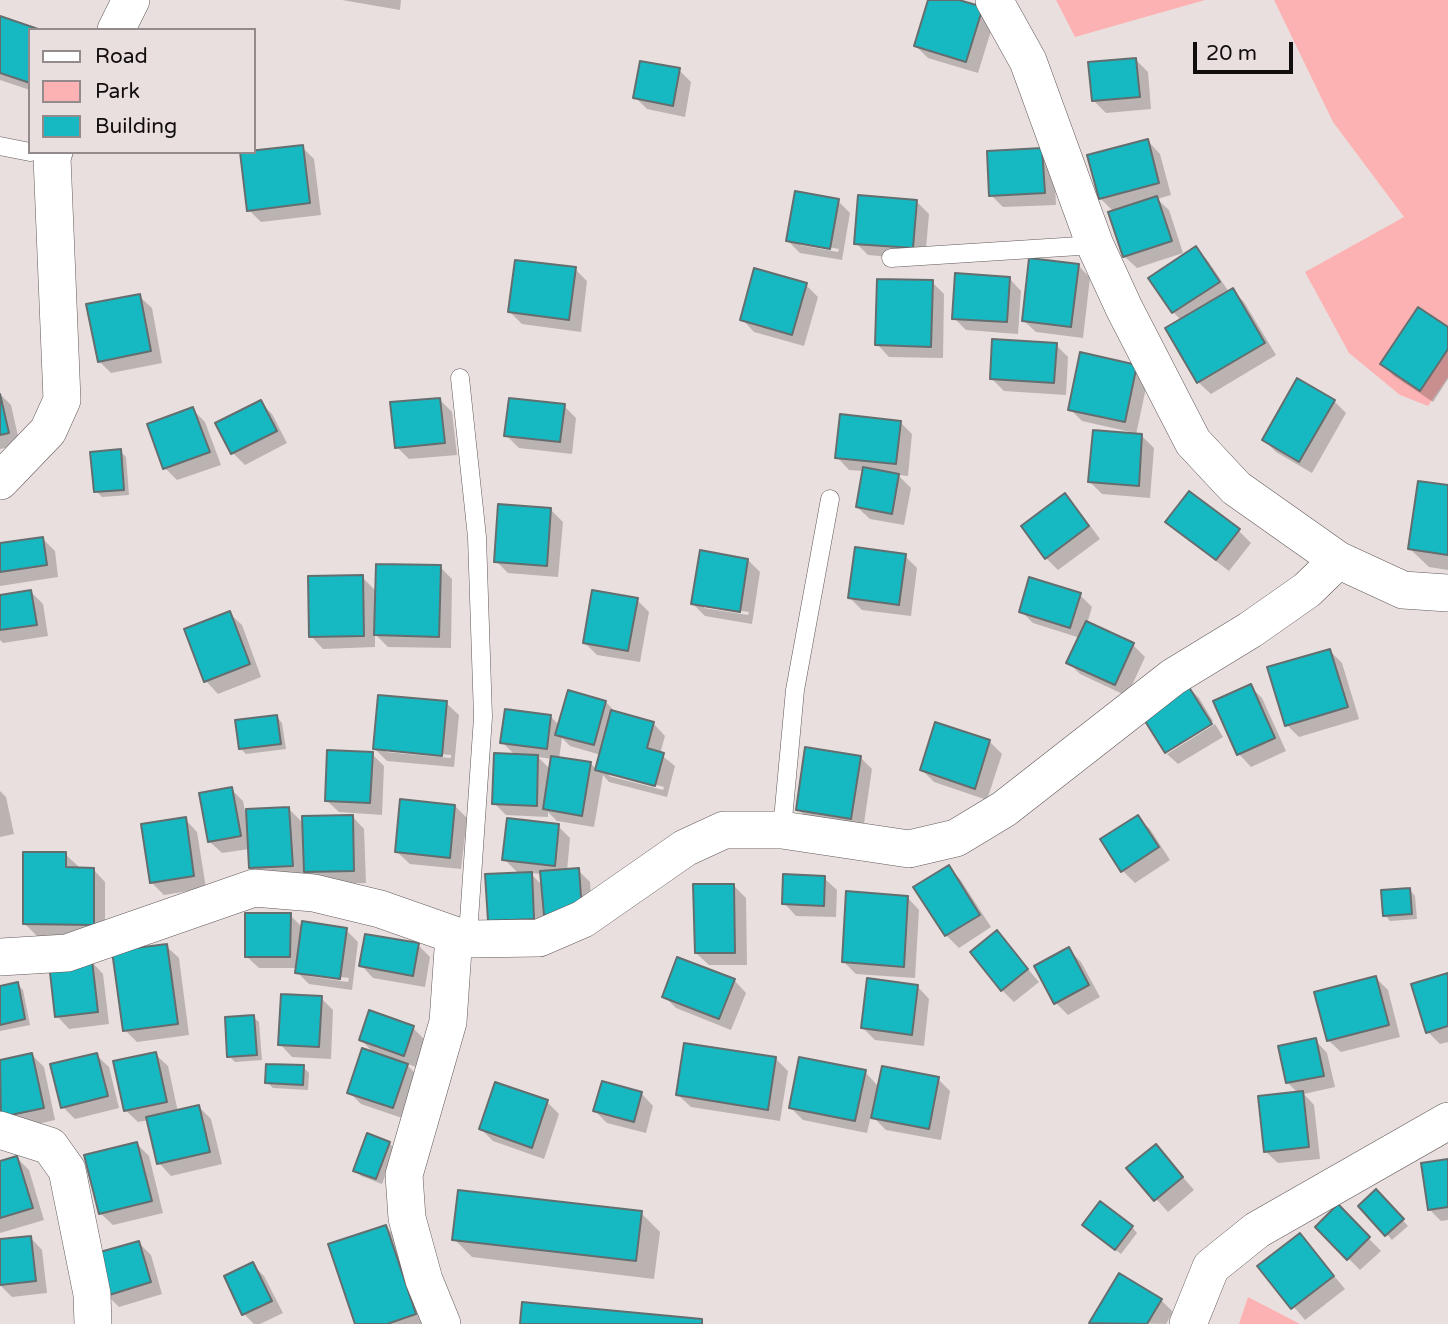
<!DOCTYPE html>
<style>
body{margin:0}
#map{position:relative;width:1448px;height:1324px;overflow:hidden;background:#eadfdf;font-family:"Varela Round",sans-serif}
canvas{display:block}
.legend{position:absolute;left:28px;top:28px;width:228px;height:126px;box-sizing:border-box;background:#eadfdf;border:2px solid #938b8b;margin:0;padding:9px 12px;list-style:none;font-size:21px;color:#110e0d}
.legend li{display:flex;align-items:center;gap:14px;height:35px}
.legend b{width:35px;border:2px solid #938b8b}
.scale{position:absolute;left:1193px;top:42px;width:100px;height:32px;box-sizing:border-box;border:4px solid #110e0d;border-top:0;padding-left:9px;font-size:21px;line-height:24px;white-space:nowrap;color:#110e0d;-webkit-text-stroke:5px #eadfdf;paint-order:stroke}
</style>
<div id="map">
<canvas width="1448" height="1324"></canvas>
<ul class="legend">
<li><b style="height:9px;background:#fff"></b>Road</li>
<li><b style="height:19px;background:#fcb2b2"></b>Park</li>
<li><b style="height:19px;background:#16b9c2"></b>Building</li>
</ul>
<div class="scale">20 m</div>
</div>
<script>
const g = document.querySelector('canvas').getContext('2d');
g.lineJoin = 'round';
function fill(path, color) {
  g.fillStyle = color;
  g.fill(path, 'evenodd');
}
function poly(rows) {
  const path = new Path2D();
  for (const r of rows) {
    path.moveTo(r[0], r[1]);
    for (let i = 2; i < r.length; i += 2) path.lineTo(r[i], r[i + 1]);
  }
  return path;
}
function strokePath(path, color, width, dash) {
  g.strokeStyle = color;
  g.lineWidth = width;
  g.lineCap = dash ? 'butt' : 'round';
  g.setLineDash(dash || []);
  g.stroke(path);
}
fill(poly([
 [1056,0,1205,0,1075,37],
 [1274,0,1448,0,1448,377,1428,406,1400,395,1349,353,1305,272,1404,217,1333,122],
 [1248,1297,1300,1324,1239,1324]
]), '#fcb2b2');
fill(poly([
 [342,0,401,0,400,10],
 [930,0,954,0,982,9,994,21,978,73,928,58,916,46],
 [0,23,30,30,30,90,0,80],
 [1136,60,1148,72,1151,109,1106,113,1093,100],
 [679,70,691,82,685,117,647,109,635,97],
 [1148,141,1160,154,1171,195,1157,199,1169,210,1183,253,1137,268,1124,256,1114,212,1100,198],
 [302,147,314,159,321,215,261,222,249,210],
 [1041,150,1054,163,1056,205,1003,207,991,195],
 [838,201,850,213,842,260,800,253,788,241],
 [800,242,839,249,838,252,800,245],
 [917,202,929,214,925,260,868,255,856,243],
 [1196,248,1208,261,1229,292,1232,290,1244,302,1276,355,1211,394,1198,382,1181,320,1173,312],
 [1078,265,1090,278,1083,338,1036,332,1023,320],
 [575,269,587,281,581,332,522,324,510,312],
 [1009,278,1021,291,1018,334,966,330,954,318],
 [932,282,944,294,943,358,889,357,877,344],
 [806,285,818,297,804,346,754,332,742,319],
 [139,296,152,308,162,363,111,373,99,361],
 [1448,329,1448,379,1433,402,1394,376,1382,364],
 [1056,345,1068,357,1066,395,1004,391,992,379],
 [1136,366,1148,378,1136,435,1142,436,1154,448,1150,498,1102,494,1090,482,1135,433,1082,421,1070,409],
 [0,394,11,405,20,445,0,449],
 [439,399,452,412,457,455,409,459,397,447],
 [1334,401,1346,413,1312,473,1276,452,1264,440],
 [260,402,272,414,287,443,245,465,233,453],
 [564,406,576,418,572,454,519,448,506,435],
 [192,409,205,422,221,465,177,480,165,468],
 [900,422,912,434,908,476,898,475,911,488,904,525,870,519,857,507,864,471,849,470,837,457],
 [120,451,126,457,129,495,102,497,96,491],
 [1448,487,1448,570,1429,567,1410,549],
 [1189,493,1239,531,1251,543,1229,571,1180,534,1167,522],
 [1065,495,1077,508,1100,539,1058,570,1046,558],
 [550,509,563,522,558,577,508,573,496,561],
 [42,538,55,551,58,577,0,586,0,545],
 [905,556,917,568,911,616,862,610,850,598],
 [748,560,760,572,752,624,705,616,693,604],
 [704,605,749,612,748,615,704,608],
 [440,567,452,579,451,648,388,647,375,634,375,647,323,649,311,636,362,577,377,592],
 [31,592,43,604,48,636,3,643,0,640,0,597],
 [1080,595,1092,607,1087,624,1133,645,1145,657,1127,696,1080,674,1068,662,1080,638,1033,623,1021,611],
 [637,600,649,612,640,662,597,655,584,642],
 [229,613,242,625,261,677,218,694,206,681,186,630],
 [1330,651,1342,663,1359,719,1299,737,1287,725],
 [1187,686,1199,698,1213,721,1166,750,1166,753,1142,714],
 [1250,686,1262,698,1286,751,1251,767,1239,754,1215,702],
 [606,702,617,714,653,723,665,736,660,754,675,766,667,797,609,782,603,775,594,827,557,821,548,812,548,817,506,815,494,803,516,756,502,742,551,717,560,726],
 [562,738,570,746,601,755,597,770,591,764,559,759],
 [538,757,553,759,551,770],
 [609,772,664,787,663,790,609,776],
 [446,703,459,715,454,767,387,761,375,749],
 [386,749,451,755,451,758,386,752],
 [277,717,282,723,286,749,246,754,240,748],
 [1215,724,1223,737,1178,764,1167,754],
 [990,742,1002,754,987,800,934,782,922,770],
 [372,754,384,766,382,815,339,812,326,800],
 [860,757,872,769,863,830,810,822,798,809],
 [231,789,243,801,245,811,289,809,304,824,352,816,364,829,366,883,318,884,304,870,304,877,263,879,250,867,249,849,222,853,209,841],
 [0,791,6,797,14,834,0,837],
 [455,806,467,818,461,869,410,864,397,852],
 [1137,817,1150,829,1170,860,1135,883,1123,871],
 [185,819,197,832,206,888,164,895,152,883],
 [558,826,570,838,567,871,578,870,590,882,593,923,544,913,545,930,489,920,520,875,504,859],
 [530,873,542,874,543,886],
 [65,854,78,866,78,869,93,869,105,882,105,936,37,936,25,924],
 [948,867,960,879,991,927,959,948,946,935,916,887],
 [824,878,837,890,836,917,796,916,784,903],
 [734,886,746,898,747,965,709,965,696,953],
 [1410,890,1415,896,1417,919,1390,921,1385,915],
 [907,897,919,910,915,978,856,974,844,962],
 [290,915,303,928,346,930,358,942,352,990,309,984,297,972,297,968,259,968,246,956],
 [308,973,349,978,348,982,308,976],
 [997,933,1039,982,1014,1002,1002,990],
 [418,945,430,957,425,987,373,978,361,965],
 [166,946,179,958,189,1035,137,1042,125,1030],
 [1069,950,1081,962,1100,997,1068,1015,1056,1003],
 [91,961,103,974,109,1024,69,1029,57,1016],
 [1448,974,1448,1042,1440,1044,1428,1032],
 [1376,978,1388,990,1400,1037,1341,1052,1328,1040],
 [734,980,746,993,731,1030,676,1008,664,996],
 [17,984,23,990,30,1025,0,1031,0,988],
 [917,986,929,999,924,1046,875,1040,863,1028],
 [321,998,333,1010,331,1059,292,1057,280,1044],
 [253,1017,259,1022,262,1060,235,1062,229,1056],
 [413,1028,425,1040,416,1067,405,1063,419,1077,405,1119,361,1104,349,1092,376,1055,361,1040],
 [1315,1040,1327,1053,1335,1087,1304,1094,1314,1105,1320,1159,1278,1163,1265,1151,1298,1093,1288,1083],
 [155,1054,168,1066,178,1112,199,1107,211,1119,222,1164,171,1176,159,1163,149,1120,138,1122,125,1110],
 [32,1055,44,1067,55,1120,15,1129,3,1116,0,1104,0,1062],
 [96,1055,109,1067,119,1108,75,1119,63,1107],
 [776,1059,788,1071,780,1121,691,1107,678,1095],
 [303,1067,309,1073,308,1090,273,1088,267,1082],
 [865,1072,879,1087,938,1079,950,1091,941,1140,886,1130,871,1115,867,1133,803,1120,791,1108],
 [641,1093,653,1106,646,1133,607,1123,595,1111],
 [547,1102,559,1114,544,1159,493,1141,481,1129],
 [389,1143,395,1149,382,1184,361,1176,356,1170],
 [137,1144,149,1156,163,1213,113,1225,100,1213],
 [1156,1146,1194,1190,1168,1212,1129,1169],
 [17,1158,29,1170,44,1220,0,1233,0,1163],
 [1448,1161,1448,1220,1441,1221,1429,1209],
 [1376,1192,1408,1226,1392,1240,1361,1206],
 [1338,1207,1381,1251,1360,1270,1317,1227],
 [641,1213,660,1232,654,1279,472,1257,454,1239],
 [386,1227,404,1245,431,1324,357,1324],
 [1132,1227,1137,1233,1121,1254,1089,1230],
 [1300,1235,1345,1289,1305,1320,1260,1267],
 [30,1237,42,1250,47,1293,12,1297,0,1285,0,1241],
 [139,1243,151,1255,162,1294,119,1307,107,1295],
 [252,1264,264,1276,283,1313,260,1324,254,1324,244,1314],
 [1119,1275,1161,1300,1173,1312,1166,1324,1091,1322]
]), '#0003');
const building = poly([
 [928,0,959,0,983,7,966,62,914,46,928,0],
 [0,16,41,30,30,30,30,83,0,73,0,16],
 [1136,58,1140,97,1092,101,1088,62,1136,58],
 [640,61,680,68,673,106,633,98,640,61],
 [1148,139,1159,183,1099,199,1087,155,1148,139],
 [303,145,310,203,247,211,240,152,303,145],
 [1042,148,1045,193,989,196,987,151,1042,148],
 [795,191,839,199,830,249,786,241,795,191],
 [858,195,917,200,913,248,854,244,858,195],
 [1157,196,1172,241,1123,257,1108,212,1157,196],
 [1196,246,1220,282,1172,313,1148,278,1196,246],
 [1029,258,1079,264,1071,327,1022,321,1029,258],
 [515,260,576,267,569,320,508,312,515,260],
 [754,268,807,283,792,335,740,320,754,268],
 [955,273,1010,277,1007,322,952,319,955,273],
 [877,279,933,280,931,347,875,345,877,279],
 [1233,288,1265,343,1197,383,1165,328,1233,288],
 [140,294,151,351,98,362,86,304,140,294],
 [1418,307,1448,327,1448,349,1420,391,1380,364,1418,307],
 [992,339,1057,343,1054,383,990,379,992,339],
 [1080,352,1137,365,1125,422,1068,410,1080,352],
 [1297,378,1335,400,1299,462,1262,440,1297,378],
 [0,394,9,433,0,435,0,394],
 [440,398,445,443,395,448,390,402,440,398],
 [509,398,565,404,560,442,504,436,509,398],
 [261,400,277,431,231,454,215,423,261,400],
 [193,407,210,452,163,469,147,424,193,407],
 [840,414,901,421,896,464,835,458,840,414],
 [1093,430,1142,434,1139,486,1088,482,1093,430],
 [121,449,124,490,94,492,90,452,121,449],
 [863,467,899,474,892,514,856,507,863,467],
 [1418,481,1448,485,1448,555,1408,549,1418,481],
 [1189,491,1240,529,1216,560,1165,522,1189,491],
 [1065,493,1089,526,1045,559,1021,526,1065,493],
 [498,504,551,508,547,566,494,562,498,504],
 [43,537,47,565,0,572,0,543,43,537],
 [855,547,906,554,899,605,848,598,855,547],
 [700,550,748,559,740,612,691,604,700,550],
 [376,564,441,565,439,637,374,635,376,564],
 [363,575,364,636,309,637,308,576,363,575],
 [1029,577,1081,593,1070,628,1019,612,1029,577],
 [31,590,37,625,0,630,0,595,31,590],
 [592,590,638,598,628,651,583,643,592,590],
 [230,611,250,664,204,682,184,629,230,611],
 [1086,621,1134,643,1115,685,1066,663,1086,621],
 [1330,649,1348,707,1285,726,1267,667,1330,649],
 [1187,684,1212,724,1165,753,1140,713,1187,684],
 [1251,684,1275,738,1237,755,1213,701,1251,684],
 [568,690,606,701,594,745,555,735,568,690],
 [378,695,447,701,442,756,373,749,378,695],
 [505,709,551,715,547,749,500,743,505,709],
 [611,710,654,722,647,748,664,753,655,786,595,770,611,710],
 [277,715,281,744,239,749,235,720,277,715],
 [935,722,990,740,975,789,920,770,935,722],
 [805,747,861,756,851,819,796,810,805,747],
 [327,750,373,752,370,803,325,801,327,750],
 [494,753,538,755,537,806,492,804,494,753],
 [551,756,591,762,582,816,543,809,551,756],
 [232,787,241,836,208,842,199,793,232,787],
 [400,799,455,805,450,858,395,852,400,799],
 [289,807,293,866,249,868,246,809,289,807],
 [353,815,354,871,304,872,302,816,353,815],
 [1138,815,1159,847,1121,872,1100,839,1138,815],
 [186,817,194,876,150,883,141,824,186,817],
 [507,818,559,824,555,866,502,860,507,818],
 [23,852,66,852,66,867,94,868,94,925,23,924,23,852],
 [949,865,980,915,945,936,913,887,949,865],
 [579,868,582,912,544,915,540,871,579,868],
 [532,872,534,919,488,921,485,874,532,872],
 [783,874,825,876,824,906,782,904,783,874],
 [693,884,734,884,735,953,695,953,693,884],
 [1410,888,1412,914,1383,916,1381,890,1410,888],
 [846,891,908,896,904,967,842,962,846,891],
 [245,913,291,913,290,957,245,957,245,913],
 [302,921,347,928,340,979,295,973,302,921],
 [997,930,1028,969,1001,991,970,952,997,930],
 [365,934,419,943,413,976,359,966,365,934],
 [167,944,178,1024,123,1031,112,951,167,944],
 [1069,947,1089,985,1054,1004,1034,966,1069,947],
 [677,957,735,979,719,1019,662,997,677,957],
 [92,960,98,1012,55,1017,49,964,92,960],
 [1448,973,1448,1026,1426,1033,1411,984,1448,973],
 [1376,976,1389,1025,1327,1041,1314,992,1376,976],
 [867,978,918,985,912,1035,861,1028,867,978],
 [18,982,25,1019,0,1025,0,986,18,982],
 [281,994,322,996,319,1047,278,1045,281,994],
 [369,1010,414,1026,404,1056,359,1040,369,1010],
 [254,1015,257,1055,227,1057,225,1017,254,1015],
 [1316,1038,1324,1076,1286,1083,1278,1046,1316,1038],
 [684,1043,776,1057,768,1110,676,1095,684,1043],
 [362,1048,408,1064,393,1108,347,1093,362,1048],
 [156,1052,167,1102,124,1111,113,1061,156,1052],
 [32,1053,44,1108,1,1117,0,1060,32,1053],
 [97,1053,108,1096,61,1108,50,1064,97,1053],
 [799,1057,866,1070,855,1121,789,1108,799,1057],
 [266,1064,304,1065,303,1085,265,1083,266,1064],
 [882,1066,939,1077,929,1129,871,1118,882,1066],
 [602,1081,642,1092,634,1122,593,1111,602,1081],
 [495,1082,548,1100,532,1148,479,1129,495,1082],
 [1303,1091,1309,1147,1264,1152,1258,1096,1303,1091],
 [199,1105,210,1152,157,1164,146,1117,199,1105],
 [367,1133,390,1142,376,1179,353,1171,367,1133],
 [137,1142,152,1201,99,1214,84,1155,137,1142],
 [1156,1144,1183,1177,1154,1201,1126,1168,1156,1144],
 [17,1156,33,1208,0,1218,0,1161,17,1156],
 [1448,1159,1448,1207,1428,1210,1421,1163,1448,1159],
 [1376,1189,1404,1219,1385,1236,1358,1206,1376,1189],
 [458,1190,642,1211,636,1261,452,1240,458,1190],
 [1100,1201,1133,1226,1115,1250,1082,1225,1100,1201],
 [1338,1204,1370,1237,1347,1260,1315,1227,1338,1204],
 [386,1225,416,1314,387,1324,355,1324,328,1244,386,1225],
 [1300,1233,1334,1276,1291,1309,1257,1266,1300,1233],
 [31,1236,36,1281,0,1285,0,1239,31,1236],
 [139,1241,151,1282,106,1296,93,1254,139,1241],
 [253,1262,272,1301,242,1315,224,1276,253,1262],
 [1119,1273,1162,1299,1147,1324,1089,1323,1119,1273],
 [522,1302,702,1319,702,1324,520,1324,522,1302]
]);
fill(building, '#16b9c2');
strokePath(building, '#646e6f', 2);
const lane = poly([
 [0,146,30,152],
 [891,258,1095,245],
 [460,378,477,537,483,717,469,920,471,939],
 [782,830,795,690,830,499]
]);
const street = poly([
 [994,0,1028,61,1095,245,1124,308,1193,442,1236,488,1338,560],
 [116,30,131,0],
 [0,481,48,431,62,400,52,157,54,152],
 [454,935,471,939,539,938,583,919,685,848,724,830,782,830,909,849,956,838,1004,809,1173,677,1250,630,1307,590,1338,560,1403,590,1448,593],
 [0,957,67,953,254,888,314,893,380,909,454,935,448,1022,404,1175,407,1218,424,1280,442,1324],
 [0,1130,50,1146,67,1170,92,1294,93,1324],
 [1188,1324,1211,1267,1257,1230,1448,1121]
]);
strokePath(lane, '#625959', 19);
strokePath(street, '#625959', 38);
strokePath(lane, '#fff', 18);
strokePath(street, '#fff', 37);
</script>
